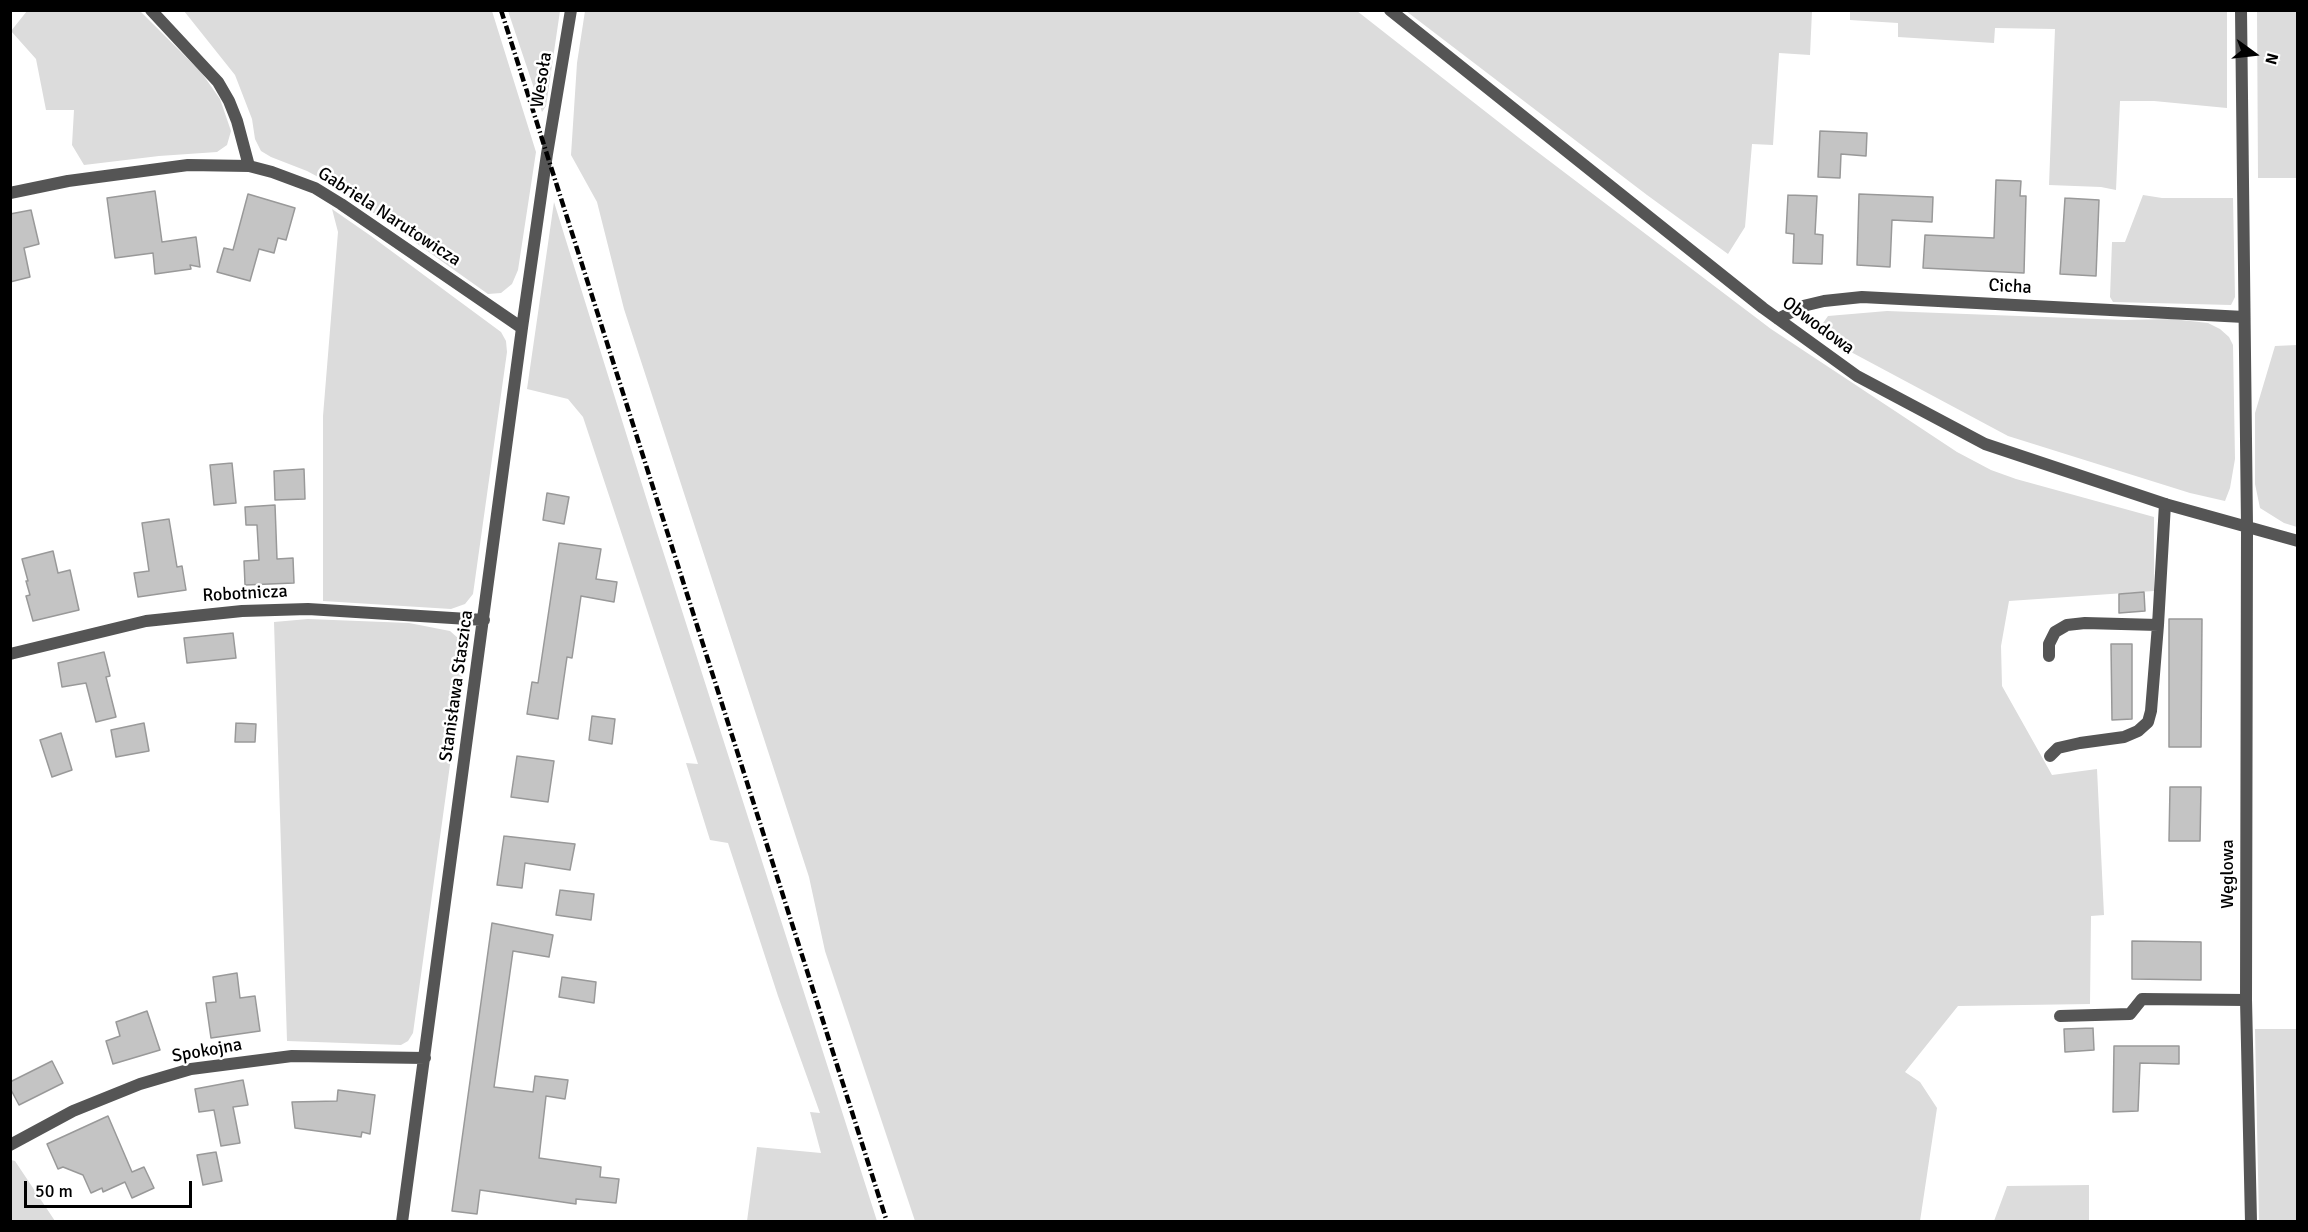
<!DOCTYPE html>
<meta charset="utf-8">
<style>
body{margin:0}
#map{position:relative;width:2308px;height:1232px;overflow:hidden;background:#fff;font-family:Signika,sans-serif}
canvas{display:block}
.frame{position:absolute;inset:0;border:12px solid #000;pointer-events:none}
.north{position:absolute;left:2224px;top:24px;width:60px;height:60px;-webkit-text-stroke:4px #fff;paint-order:stroke;rotate:105deg;font-size:16px;font-weight:700;line-height:24px;text-align:center;color:#000}
.north::after{content:'';display:block;margin:auto;width:21px;height:27px;background:#000;clip-path:polygon(50% 0,100% 100%,50% 72%,0 100%)}
.scale{position:absolute;left:24px;top:1181px;width:168px;height:27px;box-sizing:border-box;border:3px solid #000;border-top:0;padding-left:8px;font-size:18px;line-height:21px;white-space:nowrap;color:#000;-webkit-text-stroke:4px #fff;paint-order:stroke}
</style>
<div id="map">
<canvas width="2308" height="1232"></canvas>
<div class="frame"></div>
<div class="north">N</div>
<div class="scale">50 m</div>
</div>
<script>
const g = document.querySelector('canvas').getContext('2d');
g.lineJoin = 'round';
function fill(path, color) {
  g.fillStyle = color;
  g.fill(path, 'evenodd');
}
function poly(rows) {
  const path = new Path2D();
  for (const r of rows) {
    path.moveTo(r[0], r[1]);
    for (let i = 2; i < r.length; i += 2) path.lineTo(r[i], r[i + 1]);
  }
  return path;
}
function strokePath(path, color, width, dash) {
  g.strokeStyle = color;
  g.lineWidth = width;
  g.lineCap = dash ? 'butt' : 'round';
  g.setLineDash(dash || []);
  g.stroke(path);
}
function label(font, color, halo, rows, align = 'center') {
  g.font = font + ' Signika,sans-serif';
  g.lineWidth = 5;
  g.setLineDash([]);
  g.textBaseline = 'middle';
  g.strokeStyle = halo;
  g.fillStyle = color;
  for (const [text, x, y, turn = 0] of rows) {
    g.save();
    g.translate(x, y);
    g.rotate((+turn || 0) * Math.PI / 180);
    g.textAlign = isNaN(turn) ? turn : align;
    if (halo) g.strokeText(text, 0, 0);
    g.fillText(text, 0, 0);
    g.restore();
  }
}
fill(poly([
 [27,11,140,11,201,72,220,99,231,131,227,145,217,152,159,156,84,165,72,145,74,110,46,110,36,59,11,31],
 [184,11,492,11,536,152,518,270,512,284,501,293,488,294,337,187,307,171,271,157,261,151,255,139,252,119,235,75],
 [508,11,560,11,546,106,542,112],
 [585,11,1357,11,1523,141,1771,329,1957,452,1991,470,2016,479,2154,517,2154,591,2009,601,2001,646,2002,686,2052,775,2097,769,2104,915,2091,916,2090,1004,1958,1006,1905,1072,1920,1082,1937,1108,1920,1221,915,1221,825,951,809,877,624,309,597,202,571,155,577,63],
 [1406,11,1812,11,1810,55,1779,53,1773,145,1752,144,1745,227,1728,254,1647,195],
 [1850,11,2227,11,2227,108,2154,101,2120,101,2116,190,2101,187,2049,185,2055,29,1995,28,1994,43,1898,37,1898,23,1850,20],
 [2257,11,2297,11,2297,178,2258,178],
 [2143,195,2162,198,2233,198,2235,297,2231,305,2113,302,2110,297,2112,242,2125,242],
 [554,202,654,523,877,1221,747,1221,757,1147,821,1153,810,1112,820,1113,778,996,728,843,710,840,686,763,698,764,583,417,568,399,527,389],
 [332,209,371,236,501,332,506,341,507,352,473,594,465,604,451,609,323,601,323,416,338,232],
 [1887,311,2124,320,2172,319,2208,323,2220,329,2229,337,2233,345,2235,459,2230,488,2225,501,2190,493,2008,436,1836,344,1821,326,1828,316],
 [2297,345,2298,345,2297,527,2284,523,2260,508,2255,484,2255,413,2275,346],
 [308,619,409,623,450,631,459,639,465,656,413,1033,408,1041,401,1045,287,1041,274,622],
 [2255,1029,2297,1029,2297,1221,2259,1221],
 [11,1160,15,1161,55,1221,11,1221],
 [2089,1185,2089,1221,1994,1221,2007,1186]
]), '#dcdcdc');
const building = poly([
 [1820,131,1867,133,1866,156,1841,154,1840,178,1818,177,1820,131],
 [1996,180,2021,181,2020,196,2026,196,2024,273,1923,268,1925,235,1994,238,1996,180],
 [155,191,162,242,196,237,200,267,190,265,191,269,155,274,153,253,115,258,107,198,155,191],
 [248,194,295,208,286,240,278,238,274,253,259,249,250,281,217,272,224,248,233,250,248,194],
 [1859,194,1933,197,1932,222,1892,220,1890,267,1857,265,1859,194],
 [1788,195,1817,196,1815,234,1823,235,1822,264,1793,263,1794,234,1786,233,1788,195],
 [2065,198,2099,200,2096,276,2060,274,2065,198],
 [31,210,39,244,24,248,30,277,10,282,10,214,31,210],
 [232,463,236,503,214,505,210,465,232,463],
 [304,469,305,499,275,500,274,471,304,469],
 [547,493,569,497,564,524,543,520,547,493],
 [275,505,277,559,293,558,294,583,245,585,244,561,259,560,257,525,246,525,245,507,275,505],
 [169,519,177,567,182,566,186,590,138,597,134,573,149,571,142,523,169,519],
 [559,543,601,549,596,579,617,582,614,602,581,596,572,658,567,657,558,719,527,714,532,682,538,683,559,543],
 [53,551,58,573,70,570,79,610,33,621,26,596,30,595,26,581,28,581,22,559,53,551],
 [2144,592,2145,611,2119,613,2119,594,2144,592],
 [2169,619,2202,619,2201,747,2169,747,2169,619],
 [233,633,236,658,187,663,184,638,233,633],
 [2111,644,2132,644,2132,719,2112,720,2111,644],
 [104,652,110,676,106,677,116,717,96,722,86,683,62,687,58,663,104,652],
 [592,716,615,719,612,744,589,740,592,716],
 [144,723,149,751,116,757,111,730,144,723],
 [236,723,256,724,255,742,235,742,236,723],
 [61,733,72,770,52,777,40,740,61,733],
 [517,756,554,761,548,802,511,797,517,756],
 [2170,787,2201,787,2200,841,2169,841,2170,787],
 [504,836,575,844,570,870,525,863,522,888,497,885,504,836],
 [560,890,594,894,591,920,556,915,560,890],
 [492,923,553,935,549,957,513,951,494,1087,533,1092,535,1076,568,1080,565,1099,546,1096,539,1158,601,1167,600,1177,619,1179,616,1203,576,1199,576,1204,480,1190,477,1214,452,1211,492,923],
 [2132,941,2201,942,2201,980,2132,979,2132,941],
 [237,973,240,998,255,996,260,1031,211,1038,206,1003,216,1002,213,977,237,973],
 [562,977,596,982,594,1003,559,997,562,977],
 [147,1011,160,1050,113,1064,106,1041,120,1036,116,1022,147,1011],
 [2093,1028,2094,1050,2065,1052,2064,1029,2093,1028],
 [2114,1046,2179,1046,2179,1064,2140,1063,2138,1111,2113,1112,2114,1046],
 [52,1061,63,1083,19,1105,10,1088,10,1082,52,1061],
 [243,1080,248,1105,233,1107,240,1143,221,1146,214,1110,199,1112,195,1089,243,1080],
 [338,1090,375,1095,370,1134,362,1132,361,1137,295,1128,292,1102,337,1101,338,1090],
 [108,1116,132,1172,144,1167,154,1188,132,1198,125,1182,103,1192,102,1188,91,1193,83,1175,63,1167,58,1169,47,1144,108,1116],
 [216,1152,222,1181,203,1185,197,1155,216,1152]
]);
fill(building, '#c4c4c4');
strokePath(building, '#999', 1.5);
strokePath(poly([
 [2049,656,2049,644,2055,632,2067,625,2085,623,2158,625],
 [2050,756,2058,748,2080,743,2124,737,2138,731,2148,722,2151,711,2158,625,2165,504],
 [2060,1016,2130,1014,2142,999,2246,1000]
]), '#555', 12);
strokePath(poly([
 [151,10,218,82,229,101,237,121,249,166],
 [1390,10,1763,308,1857,376,1985,444,2165,504,2298,541],
 [2241,10,2247,526,2246,1000,2251,1222],
 [10,193,68,181,188,165,249,166,272,172,315,188,341,204,522,328],
 [1778,319,1803,306,1824,301,1862,297,2244,317],
 [10,654,146,621,242,611,308,609,484,620],
 [10,1145,73,1111,140,1084,191,1069,292,1056,425,1058],
 [402,1222,522,328,547,154,571,10]
]), '#555', 12);
strokePath(poly([
 [501,10,887,1222]
]), '#000', 4.5, [9, 3, 1.5, 3]);
label('18px', '#000', '#fff', [
 ["Wesoła",542,80,-81],
 ["Gabriela Narutowicza",389,217,33],
 ["Cicha",2010,287,3],
 ["Obwodowa",1818,326,36],
 ["Robotnicza",245,594,-3],
 ["Stanisława Staszica",457,686,-82],
 ["Węglowa",2228,874,-90],
 ["Spokojna",207,1051,-10]
]);
</script>
